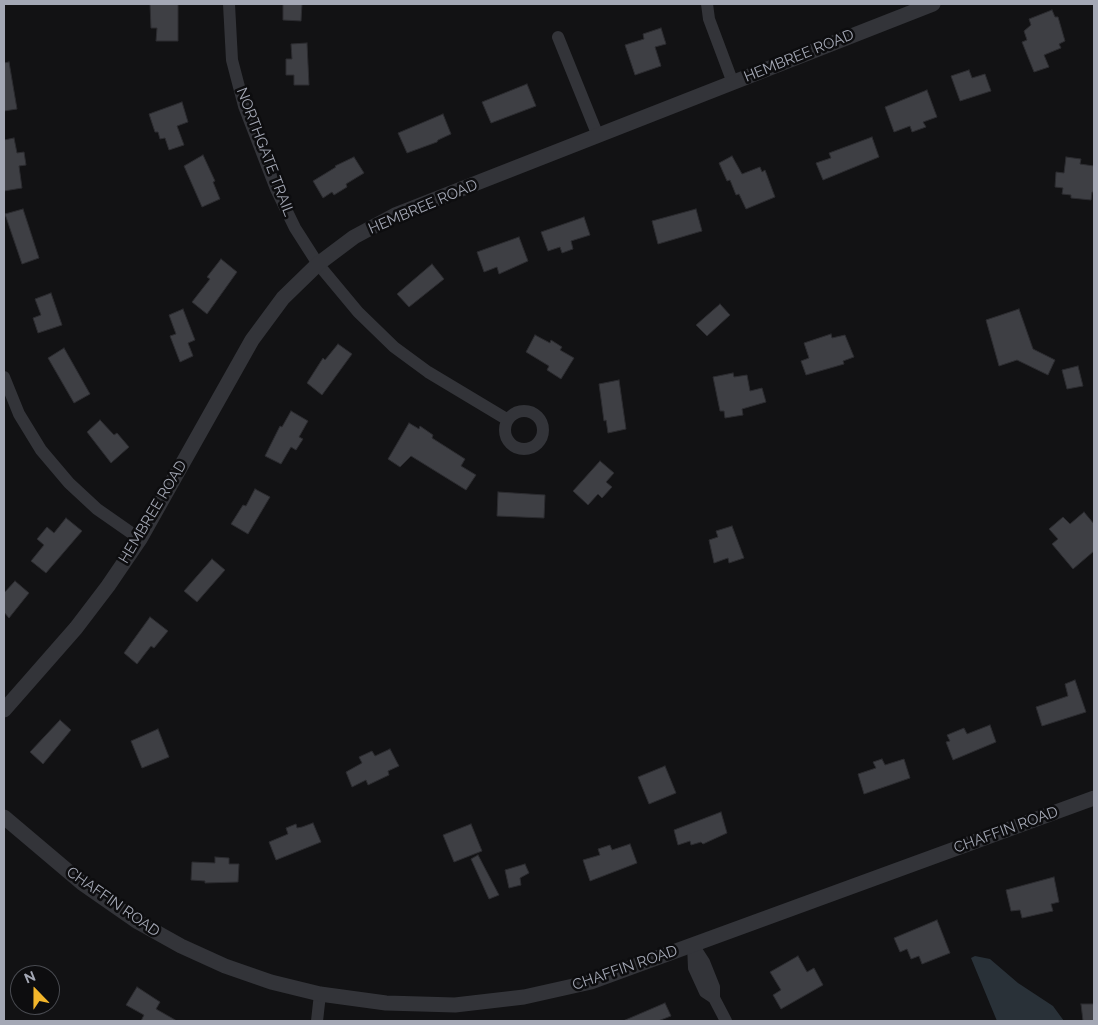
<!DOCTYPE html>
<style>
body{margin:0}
#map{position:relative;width:1098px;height:1025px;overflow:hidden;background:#121214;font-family:Raleway,sans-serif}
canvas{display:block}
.frame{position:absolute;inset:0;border:5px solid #a4a8b5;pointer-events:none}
.north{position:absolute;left:10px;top:965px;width:50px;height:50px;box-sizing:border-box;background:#0d0d0f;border:1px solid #494b51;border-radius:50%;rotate:338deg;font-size:14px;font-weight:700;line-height:20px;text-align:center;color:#a4a8b5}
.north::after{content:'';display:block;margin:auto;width:18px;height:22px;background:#f3b62b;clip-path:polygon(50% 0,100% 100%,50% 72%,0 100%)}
</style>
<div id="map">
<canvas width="1098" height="1025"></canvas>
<div class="frame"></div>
<div class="north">N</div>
</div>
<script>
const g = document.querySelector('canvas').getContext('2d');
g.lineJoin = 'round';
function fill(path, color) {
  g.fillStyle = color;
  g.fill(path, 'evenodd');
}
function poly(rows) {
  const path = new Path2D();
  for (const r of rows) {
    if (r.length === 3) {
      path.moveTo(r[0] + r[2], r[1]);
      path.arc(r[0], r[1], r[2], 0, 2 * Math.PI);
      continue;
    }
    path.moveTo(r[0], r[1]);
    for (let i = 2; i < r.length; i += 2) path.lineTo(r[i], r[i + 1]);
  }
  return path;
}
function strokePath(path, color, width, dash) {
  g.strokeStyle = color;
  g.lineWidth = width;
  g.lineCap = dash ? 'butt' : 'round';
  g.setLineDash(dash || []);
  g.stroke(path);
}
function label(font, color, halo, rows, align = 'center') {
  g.font = font + ' Raleway,sans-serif';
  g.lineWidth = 5;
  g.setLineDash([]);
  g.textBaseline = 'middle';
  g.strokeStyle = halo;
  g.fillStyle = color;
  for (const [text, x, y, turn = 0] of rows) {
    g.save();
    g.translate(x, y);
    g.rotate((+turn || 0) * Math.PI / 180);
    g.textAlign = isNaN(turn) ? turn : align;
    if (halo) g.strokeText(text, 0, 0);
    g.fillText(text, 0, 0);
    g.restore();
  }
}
fill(poly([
 [975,956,990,959,1018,983,1053,1006,1064,1021,997,1021,971,958]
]), '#293138');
const building = poly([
 [150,4,178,4,178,41,156,41,157,28,151,28,150,4],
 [283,4,302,4,301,21,283,20,283,4],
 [1052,10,1055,17,1058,17,1065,41,1059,44,1061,48,1044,55,1049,67,1034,72,1022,42,1027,40,1024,31,1031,25,1029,19,1052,10],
 [661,28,666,44,655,47,661,66,635,75,625,45,644,39,643,34,661,28],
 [307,43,309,85,294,85,294,75,286,75,286,59,292,59,291,44,307,43],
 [9,62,17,109,4,111,4,63,9,62],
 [969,70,972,78,985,74,991,91,960,101,951,76,969,70],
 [527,84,536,106,491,123,482,102,527,84],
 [927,90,937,117,923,122,926,127,912,132,910,126,894,132,885,107,927,90],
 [182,102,188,122,177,126,184,145,169,150,165,138,160,139,158,132,155,132,149,114,182,102],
 [443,114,451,134,438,140,437,142,407,153,398,133,443,114],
 [872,137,879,157,823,180,816,163,831,158,829,153,872,137],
 [14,138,17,153,24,152,26,165,19,166,22,188,4,191,4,140,14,138],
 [203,155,215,181,213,182,220,199,202,207,184,166,203,155],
 [732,156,742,174,760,167,762,172,765,170,775,197,746,209,739,194,736,195,730,180,727,181,719,163,732,156],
 [354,157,364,173,346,184,347,187,334,195,332,192,323,198,313,181,336,167,335,166,354,157],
 [1066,157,1081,159,1080,164,1094,166,1094,192,1092,192,1091,200,1071,198,1071,195,1062,194,1063,188,1055,187,1056,172,1064,173,1066,157],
 [23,209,39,258,22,264,5,214,23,209],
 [696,209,702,231,658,244,652,221,696,209],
 [584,217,590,235,571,241,573,249,562,253,560,247,548,251,541,232,584,217],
 [519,237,528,261,499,274,497,267,484,272,477,252,519,237],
 [221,259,237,272,207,314,192,302,210,279,207,277,221,259],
 [432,264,444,279,409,307,397,294,432,264],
 [51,293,62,325,38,333,33,318,41,315,35,299,51,293],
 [720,304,730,315,707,336,696,325,720,304],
 [183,309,195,340,188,343,193,356,180,362,170,336,176,334,169,315,183,309],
 [1019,309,1033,349,1055,360,1048,375,1017,360,999,366,986,320,1019,309],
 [831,334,832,338,845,335,854,357,843,361,844,364,806,375,801,361,809,358,804,343,831,334],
 [535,335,550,343,551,340,562,347,560,350,574,358,561,379,547,370,549,366,526,352,535,335],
 [338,344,352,354,322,395,307,383,323,358,325,360,338,344],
 [64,348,90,394,74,403,48,358,64,348],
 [1078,366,1083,386,1067,389,1062,370,1078,366],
 [733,373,734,377,747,375,750,391,762,388,766,402,742,409,743,415,725,418,724,411,720,411,713,377,733,373],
 [619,380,626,429,608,433,606,420,604,421,599,384,619,380],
 [291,411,308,421,299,437,303,439,296,450,291,447,281,464,265,456,280,426,282,427,291,411],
 [100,420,114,435,117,433,129,447,111,463,87,432,100,420],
 [409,423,419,429,420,426,433,435,432,438,465,459,461,466,476,475,466,490,411,456,400,467,388,459,409,423],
 [600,461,614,473,606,482,612,487,602,498,598,494,588,505,573,491,600,461],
 [255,489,270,497,248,534,231,524,243,505,246,506,255,489],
 [498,492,545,495,544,518,497,516,498,492],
 [1084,512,1094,524,1094,551,1073,569,1052,544,1058,539,1049,529,1063,517,1070,524,1084,512],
 [66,518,82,531,46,573,31,561,44,545,37,539,47,527,54,533,66,518],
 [732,526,744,558,729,563,728,558,714,563,709,540,718,537,716,531,732,526],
 [212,559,225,570,197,602,184,591,212,559],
 [15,581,29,593,9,618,4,612,4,593,15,581],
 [150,617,168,631,154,648,151,646,137,664,124,653,150,617],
 [1075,680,1086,712,1042,726,1036,707,1068,696,1065,684,1075,680],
 [60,720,71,730,43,764,30,752,60,720],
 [990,725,996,742,953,760,946,742,950,741,947,735,964,728,967,734,990,725],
 [158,729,169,757,142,768,131,741,158,729],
 [390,749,399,766,388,771,389,775,368,785,366,780,352,787,346,772,362,763,359,757,372,751,375,756,390,749],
 [882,759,885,765,904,759,910,778,864,794,858,774,876,768,873,762,882,759],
 [665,766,676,793,649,804,638,777,665,766],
 [721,812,727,833,703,844,701,842,691,845,690,841,678,845,674,830,721,812],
 [313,823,321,842,276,860,269,842,288,834,286,828,296,824,297,828,302,827,313,823],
 [471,824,482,851,454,862,443,835,471,824],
 [630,844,637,863,590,881,583,860,600,855,598,849,610,845,612,850,630,844],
 [478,855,499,895,489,899,471,859,478,855],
 [215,857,229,858,229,864,239,864,238,882,205,883,205,881,191,880,192,862,215,863,215,857],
 [525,864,529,873,520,878,521,885,509,888,505,870,525,864],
 [1054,877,1059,902,1051,904,1053,911,1022,918,1020,910,1011,911,1006,890,1054,877],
 [937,920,950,953,922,964,919,956,911,959,907,949,900,952,894,938,937,920],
 [798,956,807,972,814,968,823,985,781,1009,773,995,781,990,770,972,798,956],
 [137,987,160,1002,156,1009,177,1021,141,1021,144,1015,126,1005,137,987],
 [665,1003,671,1016,658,1021,623,1021,665,1003],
 [1081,1004,1094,1004,1094,1021,1083,1021,1081,1004]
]);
fill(building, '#3e3f44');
strokePath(building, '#2c2c30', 1);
strokePath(poly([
 [229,4,232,60,244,106,276,189,295,228,318,264,358,312,394,347,428,372,508,420],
 [707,4,709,19,733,83],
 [558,37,598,136],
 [4,377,19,414,41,450,69,483,97,509,140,539],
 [524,430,19],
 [693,945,704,962,714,987,714,998,726,1021],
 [693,945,694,968,705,992,714,998],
 [317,1021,320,994]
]), '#333439', 12);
strokePath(poly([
 [4,710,76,628,108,586,140,539,252,340,283,298,318,264,354,237,395,215,933,4],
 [4,817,82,883,138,922,181,946,225,966,271,982,320,994,386,1003,455,1005,524,997,591,982,1094,798]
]), '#333439', 15);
label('15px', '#a4a8b5', '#0d0d0f', [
 ["HEMBREE ROAD",799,56,-22],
 ["NORTHGATE TRAIL",265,152,69],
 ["HEMBREE ROAD",423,207,-23],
 ["HEMBREE ROAD",153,512,-59],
 ["CHAFFIN ROAD",1006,830,-20],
 ["CHAFFIN ROAD",113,902,35],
 ["CHAFFIN ROAD",625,968,-19]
]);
</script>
